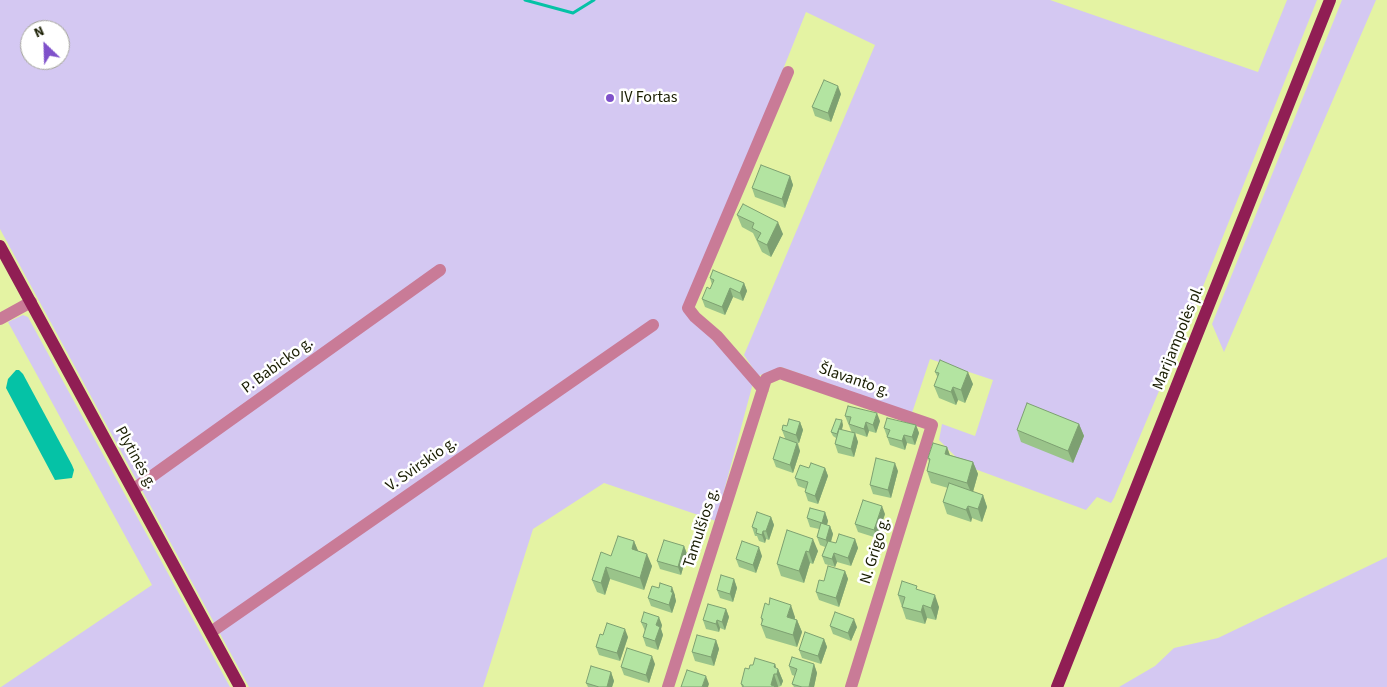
<!DOCTYPE html>
<meta charset="utf-8">
<style>
body{margin:0}
#map{position:relative;width:1387px;height:687px;overflow:hidden;background:#e4f3a3;font-family:"Source Sans 3",sans-serif}
canvas{display:block}
.north{position:absolute;left:20px;top:20px;width:50px;height:50px;box-sizing:border-box;background:#fff;border:1px solid #a3a499;border-radius:50%;rotate:336deg;font-size:14px;font-weight:700;line-height:20px;text-align:center;color:#181c00}
.north::after{content:'';display:block;margin:auto;width:18px;height:22px;background:#7f51ca;clip-path:polygon(50% 0,100% 100%,50% 72%,0 100%)}
</style>
<div id="map">
<canvas width="1387" height="687"></canvas>
<div class="north">N</div>
</div>
<script>
const g = document.querySelector('canvas').getContext('2d');
g.lineJoin = 'round';
function fill(path, color) {
  g.fillStyle = color;
  g.fill(path, 'evenodd');
}
function poly(rows) {
  const path = new Path2D();
  for (const r of rows) {
    path.moveTo(r[0], r[1]);
    for (let i = 2; i < r.length; i += 2) path.lineTo(r[i], r[i + 1]);
  }
  return path;
}
function strokePath(path, color, width, dash) {
  g.strokeStyle = color;
  g.lineWidth = width;
  g.lineCap = dash ? 'butt' : 'round';
  g.setLineDash(dash || []);
  g.stroke(path);
}
function label(font, color, halo, rows, align = 'center') {
  g.font = font + ' "Source Sans 3",sans-serif';
  g.lineWidth = 5;
  g.setLineDash([]);
  g.textBaseline = 'middle';
  g.strokeStyle = halo;
  g.fillStyle = color;
  for (const [text, x, y, turn = 0] of rows) {
    g.save();
    g.translate(x, y);
    g.rotate((+turn || 0) * Math.PI / 180);
    g.textAlign = isNaN(turn) ? turn : align;
    if (halo) g.strokeText(text, 0, 0);
    g.fillText(text, 0, 0);
    g.restore();
  }
}
fill(poly([
 [0,0,1050,0,1258,72,1287,0,1317,0,1204,284,1114,498,1111,503,1097,497,1086,510,964,465,939,440,942,424,975,436,993,380,930,359,912,413,781,367,758,376,744,355,875,45,806,12,686,312,753,383,716,521,604,483,533,529,483,687,249,687,0,229],
 [30,30,60,30,60,60,30,60],
 [1342,0,1376,0,1224,352,1212,324],
 [23,315,28,317,230,687,1,687,152,585,8,322],
 [1387,557,1387,687,1119,687,1155,666,1174,648,1218,638]
]), '#d4c8f2');
fill(poly([
 [16,370,19,370,23,374,72,465,74,470,72,478,55,480,6,388,8,379]
]), '#05c2a6');
strokePath(poly([
 [525,0,573,13,594,0]
]), '#05c2a6', 3);
strokePath(poly([
 [0,319,31,302],
 [763,389,717,336,695,317,688,308,788,72],
 [134,489,440,270],
 [211,632,653,325],
 [668,687,766,379,780,373,932,425,851,687]
]), '#c97b97', 12);
strokePath(poly([
 [0,246,240,687],
 [1057,687,1330,0]
]), '#901e54', 12);
fill(poly([
 [841,94,831,122,815,116,812,107],
 [790,176,793,185,785,208,755,197,752,188],
 [737,215,783,234,771,257,762,252,753,233,742,227],
 [710,278,744,283,747,291,743,301,733,297,725,315,705,307,702,299,710,289,712,285],
 [935,372,973,384,965,403,958,400,956,405,939,398,934,386,938,378],
 [845,416,880,421,876,433,869,431,867,437,855,433,858,442,854,457,838,453,835,444,836,438,833,436,831,432,843,425,842,430,852,433],
 [800,422,803,430,799,443,798,443,800,451,793,473,776,467,773,459,785,438,782,430,787,426],
 [1079,424,1084,436,1073,463,1021,442,1017,430],
 [916,425,919,433,915,445,907,443,905,450,890,445,884,428],
 [947,447,950,455,973,462,978,474,973,492,983,495,987,507,982,522,972,518,971,522,947,514,943,502,948,488,931,483,927,471,929,462,928,458],
 [809,468,825,468,828,476,818,504,808,501,805,492,806,489,798,486,795,478],
 [898,471,891,498,873,494,870,485],
 [825,512,828,521,827,525,830,526,833,534,831,542,836,543,855,539,858,548,851,566,837,562,835,567,825,564,822,556,825,547,820,545,817,537,819,529,810,527,807,518],
 [885,514,877,538,858,532,855,524],
 [771,517,774,525,769,540,766,539,765,543,759,541,757,536,755,536,752,527],
 [787,530,818,551,813,564,810,563,804,583,781,576,777,564],
 [634,541,638,551,652,566,644,590,610,579,605,595,597,592,592,580,611,556],
 [684,546,687,554,681,575,660,569,657,561],
 [762,556,756,573,739,567,736,559],
 [845,571,848,579,839,607,819,600,816,592,824,581],
 [734,579,737,588,733,602,720,598,717,590],
 [919,590,939,607,936,620,927,618,925,624,906,619,898,595],
 [675,595,675,597,676,601,672,613,651,606,648,598],
 [726,609,729,617,725,630,720,628,719,632,706,629,703,620],
 [795,617,795,619,797,620,802,632,797,647,766,638,761,625,762,623,761,618],
 [641,622,662,625,661,629,663,635,658,650,646,646,643,637,645,631],
 [830,626,857,627,851,641,833,634],
 [603,635,628,637,620,661,599,655,596,647],
 [824,639,827,647,821,664,802,658,799,650],
 [716,640,719,649,714,666,695,661,692,652],
 [655,664,649,683,624,675,621,667],
 [775,664,776,668,778,669,783,681,781,686,778,687,742,687,741,684,749,669,753,665],
 [814,664,817,673,814,687,794,687,792,684,795,676,792,675,789,666],
 [611,672,614,681,612,687,588,687,586,683]
]), '#9ac48a');
fill(poly([
 [838,86,841,94,831,122,828,113],
 [790,176,793,185,785,208,782,199],
 [778,222,783,234,771,257,767,245],
 [744,283,747,291,743,301,740,293],
 [730,288,733,297,725,315,722,307],
 [968,372,973,384,965,403,961,390],
 [953,387,958,400,956,405,951,392],
 [877,413,880,421,876,433,873,425],
 [842,420,843,425,839,438,837,434],
 [800,422,803,430,799,443,796,435],
 [866,422,869,431,867,437,864,429],
 [1079,424,1084,436,1073,463,1068,451],
 [916,425,919,433,915,445,912,437],
 [855,433,858,442,854,457,851,449],
 [904,435,907,443,905,450,902,441],
 [797,443,800,451,793,473,790,465],
 [947,447,951,459,945,454],
 [973,462,978,474,972,495,967,483],
 [895,463,898,471,891,498,888,490],
 [825,468,828,476,818,504,815,496],
 [983,495,987,507,982,522,978,509],
 [882,506,885,514,877,538,874,530],
 [968,506,972,518,971,522,966,510],
 [825,512,828,521,825,531,822,523],
 [771,517,774,525,769,540,766,531],
 [830,526,833,534,829,548,826,540],
 [763,531,766,539,765,543,762,535],
 [813,539,818,551,813,564,809,552],
 [855,539,858,548,851,566,848,558],
 [634,541,639,553,632,549],
 [684,546,687,554,681,575,678,567],
 [759,547,762,556,756,573,753,565],
 [806,551,810,563,804,583,799,571],
 [834,553,837,562,835,567,832,559],
 [647,554,652,566,644,590,640,578],
 [606,567,610,579,605,595,601,583],
 [845,571,848,579,839,607,836,598],
 [734,579,737,588,733,602,730,594],
 [672,587,675,595,675,597,676,601,672,613,669,605,671,592],
 [935,595,939,607,936,620,931,608],
 [791,605,795,617,792,629,787,617],
 [923,605,927,618,925,624,921,612],
 [726,609,729,617,725,630,722,622],
 [659,617,662,625,661,629,663,635,658,650,655,641,656,625],
 [854,619,857,627,851,641,848,633],
 [717,620,720,628,719,632,716,624],
 [797,620,802,632,797,647,793,635],
 [625,629,628,637,620,661,617,653],
 [824,639,827,647,821,664,818,656],
 [716,640,719,649,714,666,711,657],
 [652,656,655,664,649,683,646,675],
 [775,664,777,671,778,669,783,681,781,686,774,667],
 [814,664,817,673,814,687,809,687],
 [611,672,614,681,612,687,607,687],
 [774,674,778,686,778,687,771,687,771,685],
 [706,676,709,684,708,687,702,687]
]), '#7da071');
const building = poly([
 [824,80,838,86,828,113,812,107,824,80],
 [761,165,790,176,782,199,752,188,761,165],
 [743,204,778,222,767,245,757,240,761,233,752,228,754,223,737,215,743,204],
 [713,270,744,283,740,293,730,288,722,307,702,299,707,287,710,289,714,280,710,278,713,270],
 [940,360,968,372,961,390,953,387,951,392,934,386,939,373,935,372,940,360],
 [1027,403,1079,424,1068,451,1017,430,1027,403],
 [848,406,877,413,873,425,866,422,864,429,849,424,851,417,845,416,848,406],
 [887,418,916,425,912,437,904,435,902,441,887,437,890,430,884,428,887,418],
 [789,419,800,422,796,435,782,430,783,425,787,426,789,419],
 [836,419,842,420,837,434,831,432,836,419],
 [839,429,855,433,851,449,835,444,839,429],
 [780,437,797,443,790,465,773,459,780,437],
 [933,443,947,447,945,454,973,462,967,483,927,471,930,459,928,458,933,443],
 [876,458,895,463,888,490,870,485,876,458],
 [811,463,825,468,815,496,805,492,808,482,795,478,800,465,809,468,811,463],
 [949,483,983,495,978,509,968,506,966,510,943,502,949,483],
 [863,500,882,506,874,530,855,524,863,500],
 [810,508,825,512,822,523,807,518,810,508],
 [757,512,771,517,766,531,763,531,762,535,756,533,757,529,752,527,757,512],
 [821,523,830,526,826,540,817,537,821,523],
 [787,530,813,539,809,552,806,551,799,571,777,564,787,530],
 [839,534,855,539,848,558,834,553,832,559,822,556,828,541,836,543,839,534],
 [618,536,634,541,632,549,647,554,640,578,606,567,601,583,592,580,601,552,611,556,618,536],
 [664,540,684,546,678,567,657,561,664,540],
 [742,541,759,547,753,565,736,559,742,541],
 [828,566,845,571,836,598,816,592,819,580,824,581,828,566],
 [721,575,734,579,730,594,717,590,721,575],
 [902,581,917,586,916,589,935,595,931,608,923,605,921,612,902,607,905,597,898,595,902,581],
 [660,583,672,587,671,592,673,592,669,605,648,598,652,586,659,588,660,583],
 [770,598,791,605,787,617,797,620,793,635,761,625,763,619,761,618,765,603,769,605,770,598],
 [708,604,726,609,722,622,717,620,716,624,703,620,708,604],
 [644,612,659,617,656,625,660,627,655,641,643,637,647,624,641,622,644,612],
 [835,612,854,619,848,633,830,626,835,612],
 [607,623,625,629,617,653,596,647,600,634,603,635,607,623],
 [805,632,824,639,818,656,799,650,805,632],
 [697,635,716,640,711,657,692,652,697,635],
 [627,648,652,656,646,675,621,667,627,648],
 [792,657,814,664,809,687,802,687,792,684,797,669,789,666,792,657],
 [755,658,775,664,774,667,778,669,777,674,774,674,771,685,775,686,774,687,743,687,743,685,741,684,745,668,749,669,750,665,753,665,755,658],
 [591,666,611,672,607,687,599,687,586,683,591,666],
 [687,670,706,676,702,687,681,687,687,670]
]);
fill(building, '#b3e4a1');
strokePath(building, '#7da071', 1);
for (const [x, y, r, color] of [
 [610,98,5,"#7f51ca"]
]) {
  const dot = new Path2D();
  dot.arc(x, y, r, 0, 2 * Math.PI);
  g.fillStyle = color;
  g.fill(dot);
  strokePath(dot, '#fff', 2);
}
label('16px', '#181c00', '#fff', [
 ["IV Fortas",620,98]
], 'left');
label('16px', '#181c00', '#fff', [
 ["Marijampolės pl.",1179,338,-68],
 ["P. Babicko g.",278,366,-36],
 ["Šlavanto g.",854,381,19],
 ["Plytinės g.",135,458,61],
 ["V. Svirskio g.",422,465,-35],
 ["Tamulšios g.",702,528,-72],
 ["N. Grigo g.",876,551,-73]
]);
</script>
